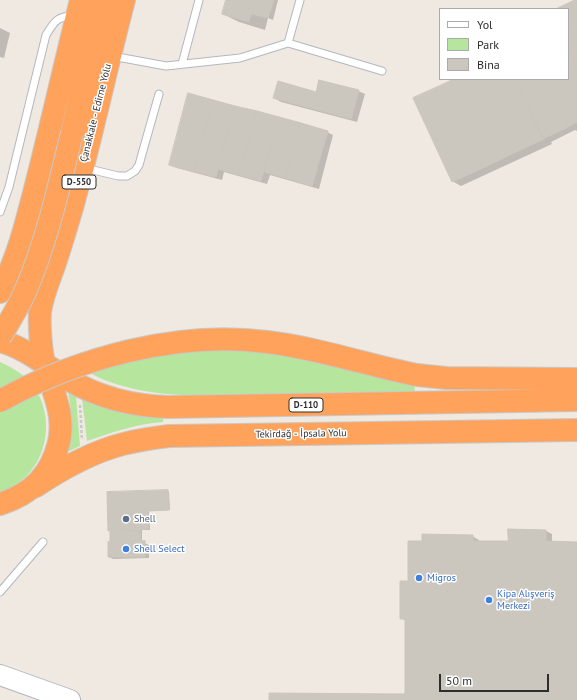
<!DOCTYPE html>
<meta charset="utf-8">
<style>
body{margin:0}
#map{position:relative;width:577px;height:700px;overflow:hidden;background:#efe9e1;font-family:"PT Sans",sans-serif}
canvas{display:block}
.legend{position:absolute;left:439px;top:8px;width:130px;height:72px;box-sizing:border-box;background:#fff;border:1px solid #ababab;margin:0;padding:5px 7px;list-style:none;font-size:12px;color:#2e2e2e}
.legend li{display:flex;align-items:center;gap:8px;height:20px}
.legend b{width:20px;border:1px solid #ababab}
.scale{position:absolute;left:439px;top:674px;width:110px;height:18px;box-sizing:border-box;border:2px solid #2e2e2e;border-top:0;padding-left:5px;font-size:12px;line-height:14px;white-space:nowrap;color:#2e2e2e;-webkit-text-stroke:3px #fff;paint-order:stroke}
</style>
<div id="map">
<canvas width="577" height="700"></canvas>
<ul class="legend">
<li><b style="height:5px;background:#fff"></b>Yol</li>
<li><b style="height:11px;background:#b6e59e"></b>Park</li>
<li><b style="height:11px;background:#cbc7bf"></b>Bina</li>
</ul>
<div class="scale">50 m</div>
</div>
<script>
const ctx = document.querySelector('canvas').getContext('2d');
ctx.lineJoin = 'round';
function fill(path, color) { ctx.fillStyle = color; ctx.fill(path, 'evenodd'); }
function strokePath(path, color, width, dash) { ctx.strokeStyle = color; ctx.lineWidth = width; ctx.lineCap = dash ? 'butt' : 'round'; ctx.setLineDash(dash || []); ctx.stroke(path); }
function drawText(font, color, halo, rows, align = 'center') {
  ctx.font = font + ' "PT Sans",sans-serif'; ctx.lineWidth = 3; ctx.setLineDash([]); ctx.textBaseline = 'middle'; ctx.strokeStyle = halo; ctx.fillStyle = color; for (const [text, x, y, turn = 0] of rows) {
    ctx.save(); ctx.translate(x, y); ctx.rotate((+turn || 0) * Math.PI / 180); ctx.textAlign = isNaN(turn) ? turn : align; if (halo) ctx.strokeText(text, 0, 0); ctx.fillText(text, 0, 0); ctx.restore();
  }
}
fill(new Path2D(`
 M191 347 284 349 414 382 415 392C367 393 318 393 270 394 209 395 143 402 88 372Z
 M0 362C13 368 26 375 34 387 59 424 44 478 0 492Z
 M68 392 76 397 80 446 67 452C72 429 73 415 68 392Z
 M82 398 163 417V422C136 424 113 432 87 441Z`), '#b6e59e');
fill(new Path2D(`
 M227 0H278L273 20 268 18 265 30 239 22 223 14Z
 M577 0V131L575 130 551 142 552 144 461 186 452 181 456 79H568V9H558Z
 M0 28 10 33 4 58 0 57Z
 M358 91 365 94 357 122 281 102 274 98Z
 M189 94 327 132 333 135 319 189 270 175 267 184 224 172 222 180 177 168 170 165Z
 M168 491 169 492 170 510 149 511 150 530H142V542L149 545V558L113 559 109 557 111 543V531L109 530Z
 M546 531 552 534V542L577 543V700H270L406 695V621L401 618 409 582 423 542 472 536 479 540V542H509Z`), '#0003');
const building = new Path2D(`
 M226 0H256L249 22 222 14Z
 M256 0H274L268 18 252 14Z
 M575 0H577V21L568 25V9H556Z
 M577 21V69L568 49V25Z
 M568 49 577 69V122L568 127 545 79H568Z
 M454 79H478L512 154 483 168 444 84Z
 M478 79H516L544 139 512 154Z
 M516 79H545L568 127 543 139Z
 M319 80 359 90 351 119 273 98 278 81 316 92Z
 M444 84 483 168 452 182 413 98Z
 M188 93 213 100 194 172 169 165Z
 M213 100 235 106 216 177 194 172Z
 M235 106 257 111 239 175 218 169Z
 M257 111 279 117 261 181 239 175Z
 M279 117 301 123 285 178 264 172Z
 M301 123 328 131 312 186 285 178Z
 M168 490 169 510 148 511V529L108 531 107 492Z
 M508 529 546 530V541L577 542V700H269V693L405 694V619H400V581H408V541H422V534L473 535V541H508Z
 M140 530 141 541 110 542V531Z
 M145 541V557H108V542Z`);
fill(building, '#cbc7bf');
strokePath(building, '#cbc5ba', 1);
const lane = new Path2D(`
 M288 43 300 0
 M112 56 166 66 240 58 288 43 382 71
 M182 64 199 0
 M85 168 118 176H127L135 171 139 165 142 154 159 94
 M0 212 9 187 46 35C54 22 58 15 75 16
 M0 592 43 542`);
const secondary = new Path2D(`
 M0 675 70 700`);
const highway = new Path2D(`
 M72 133 102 0
 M0 292C19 256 28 216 38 177 53 118 66 59 81 0
 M0 341C24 347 48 367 69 380 100 398 133 406 168 407L577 400
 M417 375 446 378 577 379
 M36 486C63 468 92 452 123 444 138 440 153 438 169 436L577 430
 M0 504C32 494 51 475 59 442 65 414 53 392 45 366 41 354 39 325 40 312 42 297 48 283 53 269 60 249 66 228 72 208 91 139 106 69 124 0`);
strokePath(lane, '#b4b7c1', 9);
strokePath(secondary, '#b4b7c1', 22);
strokePath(highway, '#c9c9c9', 24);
strokePath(new Path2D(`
 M80 405 82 440`), '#c9c9c9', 2.5, [3, 2]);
strokePath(lane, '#fff', 7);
strokePath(secondary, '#fff', 20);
strokePath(highway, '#ffa35c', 22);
const highwayBridge = new Path2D(`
 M0 337C9 322 18 308 25 292 47 241 59 186 72 133
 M0 401C77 358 179 330 267 342 318 348 367 365 417 375`);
strokePath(highwayBridge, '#c9c9c9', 24, []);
strokePath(highwayBridge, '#ffa35c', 22);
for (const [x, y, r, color] of [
 [126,519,4,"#5c6f8a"],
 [126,549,4,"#3f7fe0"],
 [419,578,4,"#3f7fe0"],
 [489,600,4,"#3f7fe0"]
]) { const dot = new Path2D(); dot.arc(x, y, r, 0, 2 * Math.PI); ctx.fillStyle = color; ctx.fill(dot); strokePath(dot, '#fff', 1.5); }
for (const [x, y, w] of [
 [79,182,34],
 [306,405,34]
]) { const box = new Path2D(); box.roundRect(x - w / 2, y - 7, w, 14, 3); ctx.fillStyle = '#fff'; ctx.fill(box); strokePath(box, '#2e2e2e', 1); }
drawText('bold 9px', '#2e2e2e', null, [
 ["D-550",79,182],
 ["D-110",306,405]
]);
drawText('10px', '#2e2e2e', '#fff', [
 ["Çanakkale - Edirne Yolu",96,113,-76],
 ["Tekirdağ - İpsala Yolu",301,434,-1]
]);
drawText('10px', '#4e5e75', '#fff', [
 ["Shell",134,519]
], 'left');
drawText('10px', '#366cbe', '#fff', [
 ["Shell Select",134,549],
 ["Migros",427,578],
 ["Kipa Alışveriş",497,594],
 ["Merkezi",497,606]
], 'left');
</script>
